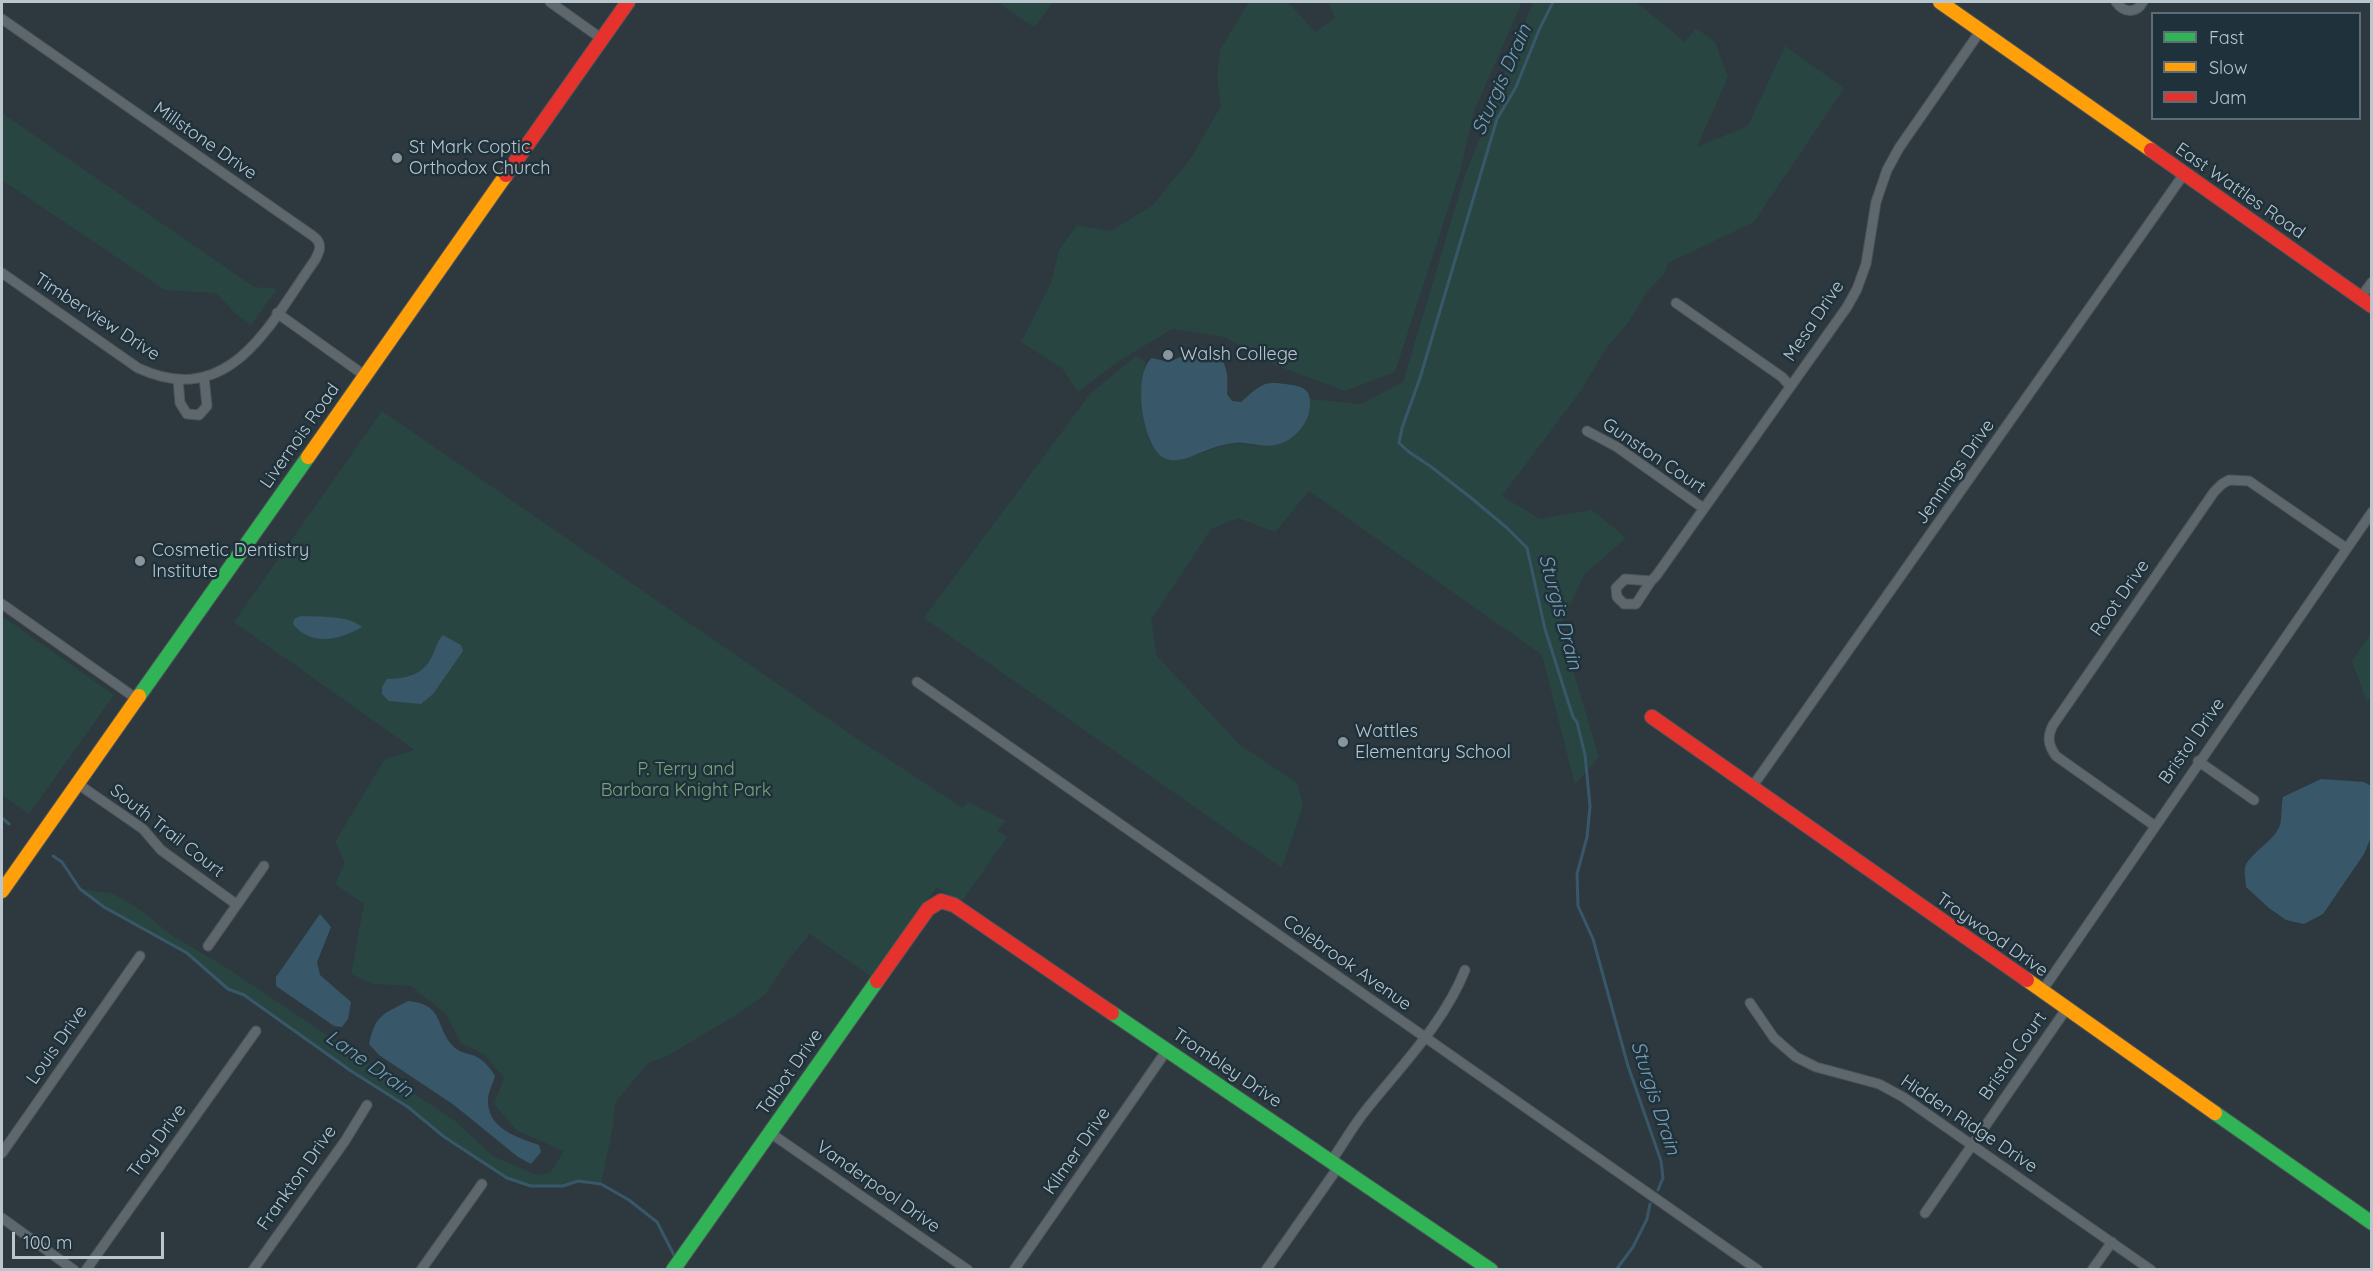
<!DOCTYPE html>
<style>
body{margin:0}
#map{position:relative;width:2373px;height:1271px;overflow:hidden;background:#2d393f;font-family:Quicksand,sans-serif}
canvas{display:block}
.frame{position:absolute;inset:0;border:3px solid #b9c6ce;pointer-events:none}
.legend{position:absolute;left:2151px;top:12px;width:210px;height:108px;box-sizing:border-box;background:#1f313b;border:2px solid #5d6d76;margin:0;padding:8px 10px;list-style:none;font-size:18px;color:#b9c6ce}
.legend li{display:flex;align-items:center;gap:12px;height:30px}
.legend b{width:30px;border:2px solid #5d6d76}
.scale{position:absolute;left:12px;top:1232px;width:152px;height:27px;box-sizing:border-box;border:3px solid #b9c6ce;border-top:0;padding-left:8px;font-size:18px;line-height:21px;white-space:nowrap;color:#b9c6ce;-webkit-text-stroke:4px #1f313b;paint-order:stroke}
</style>
<div id="map">
<canvas width="2373" height="1271"></canvas>
<div class="frame"></div>
<ul class="legend">
<li><b style="height:8px;background:#30b455"></b>Fast</li>
<li><b style="height:8px;background:#ff9f0a"></b>Slow</li>
<li><b style="height:8px;background:#e5322d"></b>Jam</li>
</ul>
<div class="scale">100 m</div>
</div>
<script>
const ctx = document.querySelector('canvas').getContext('2d');
ctx.lineJoin = 'round';
function fill(path, color) { ctx.fillStyle = color; ctx.fill(path, 'evenodd'); }
function strokePath(path, color, width, dash) { ctx.strokeStyle = color; ctx.lineWidth = width; ctx.lineCap = dash ? 'butt' : 'round'; ctx.setLineDash(dash || []); ctx.stroke(path); }
function drawText(font, color, halo, rows, align = 'center') {
  ctx.font = font + ' Quicksand,sans-serif'; ctx.lineWidth = 5; ctx.setLineDash([]); ctx.textBaseline = 'middle'; ctx.strokeStyle = halo; ctx.fillStyle = color; for (const [text, x, y, turn = 0] of rows) {
    ctx.save(); ctx.translate(x, y); ctx.rotate((+turn || 0) * Math.PI / 180); ctx.textAlign = isNaN(turn) ? turn : align; if (halo) ctx.strokeText(text, 0, 0); ctx.fillText(text, 0, 0); ctx.restore();
  }
}
fill(new Path2D(`
 M998 2H1052V4L1037 24 1032 26Z
 M1249 2H1288L1315 32 1335 18 1328 2H1522L1474 111 1460 172 1395 372 1345 391 1270 363 1225 337 1172 329 1116 363 1078 392 1062 368 1021 342 1051 283 1059 250 1077 225 1111 231 1153 205 1191 158 1221 106 1217 77 1220 50Z
 M1533 2H1636L1685 42 1696 28 1715 42 1728 77 1697 147 1748 126 1785 46 1844 88 1754 222 1668 263 1665 273 1647 292 1627 324 1607 347 1580 392 1502 496 1540 519 1592 510 1626 538 1584 575 1560 627 1599 757 1575 785 1542 655 1309 491 1275 532 1238 518 1211 529 1151 620 1157 656 1239 744 1297 783 1303 805 1282 868 924 618 1090 394 1136 356 1146 362C1138 385 1139 462 1175 460 1193 459 1210 448 1228 445 1241 442 1252 446 1264 446 1291 445 1309 426 1310 399L1361 404 1403 382 1464 178Z
 M2 113 254 287 277 289 251 325 236 314 216 293 165 290 2 180Z
 M382 411 859 740 963 808 968 802 1006 821 997 830 1007 837 961 903 937 887 872 977 810 934 785 964 766 994 738 1014 667 1056 648 1063 615 1103 613 1126 601 1184 578 1181 563 1186H531L500 1175 461 1146 443 1136 408 1107 348 1069 244 995 221 985 187 953 104 907 80 889 111 893 135 906 173 936 227 968 455 1121 494 1157 538 1175 550 1173 564 1151 517 1131 494 1104 504 1078 485 1055 461 1043 446 1014 411 986 374 984 351 974 364 904 335 884 345 862 335 842 385 759 415 750 234 622Z
 M2 616 114 695 29 814 2 795Z
 M2371 633V697L2366 700 2352 661Z`), '#294542');
fill(new Path2D(`
 M1203 347C1226 354 1229 371 1227 394L1232 401 1241 402C1248 396 1255 389 1263 385 1270 382 1277 383 1285 384 1305 386 1313 390 1309 412 1307 425 1292 441 1279 444 1267 448 1255 444 1243 443 1235 442 1224 445 1216 447 1201 451 1179 466 1164 458 1142 447 1132 373 1152 358L1169 362Z
 M301 616C320 617 347 615 362 627 340 640 311 647 293 624L294 619Z
 M443 635 461 645 463 651 433 694 421 704 389 701 382 694V687L387 679C405 679 424 675 432 656 436 649 437 641 443 635Z
 M2321 779 2364 782 2371 786V837L2364 854 2323 914 2304 924 2286 920 2269 908 2246 887C2246 881 2244 874 2245 868 2247 855 2274 842 2280 825 2282 820 2281 805 2283 797Z
 M320 914 331 927 317 962 320 975 351 1002 348 1019 342 1027 334 1026 276 986V977Z
 M408 1001C446 1005 434 1027 454 1047 460 1053 468 1053 475 1056 484 1060 490 1068 495 1076 493 1083 489 1091 488 1098 486 1128 516 1137 539 1145L541 1152 531 1164 518 1157 454 1105 379 1055 369 1044C376 1013 383 1015 408 1001Z`), '#385869');
strokePath(new Path2D(`
 M1553 2 1539 30 1516 87 1497 119 1420 378 1402 428 1399 443 1409 452 1430 466 1470 497 1507 528 1527 548 1545 629 1573 717 1577 722 1585 755 1590 806 1587 837 1577 874 1578 906 1593 939 1628 1066 1661 1161 1663 1178 1658 1190
 M2 818 9 824
 M53 856 62 862 80 889 104 907 187 953 228 989 244 995 351 1071 408 1107 443 1136 507 1178 531 1186H563L578 1181 601 1184 629 1200 657 1222 675 1257
 M1616 1270 1633 1247 1647 1219 1650 1204`), '#385869', 3);
const street = new Path2D(`
 M550 2 602 39
 M2116 2C2124 13 2136 14 2143 2
 M2 19 313 236C323 243 320 251 315 260 270 323 231 411 138 368L2 273
 M2360 298 2372 282
 M1676 303 1782 377 1790 386
 M277 313 364 375
 M178 379 180 403 187 414 199 415 207 406 204 377
 M1587 431 1617 447 1703 508
 M1651 581 1636 604H1624L1617 597 1616 588 1625 579 1651 581 1656 576 1847 307 1857 289 1866 264 1876 202 1887 170 1899 148 1981 30
 M2 604 137 699
 M917 682 1758 1270
 M2198 761 2254 800
 M78 784 143 829 161 850 236 904
 M1752 787 2184 174
 M2155 826 2056 756C2048 745 2047 737 2053 725L2214 492 2222 484 2229 480 2249 481 2346 548
 M208 946 264 866
 M2042 991 2372 512
 M1750 1003 1774 1038 1796 1057 1816 1067 1879 1084 1903 1097 2151 1270
 M769 1132 968 1270
 M2 1153 140 956
 M1332 1160C1343 1144 1353 1126 1366 1110 1401 1066 1444 1023 1465 970
 M1925 1213 2067 1008
 M2 1218 74 1270
 M86 1270 256 1031
 M253 1270 345 1141 367 1105
 M421 1270 482 1184
 M1014 1270 1167 1050
 M1266 1270 1339 1166
 M2092 1270 2112 1242`);
const fast = new Path2D(`
 M139 696 308 457
 M1112 1013 1491 1270
 M2215 1113 2372 1223
 M673 1270 877 981`);
const slow = new Path2D(`
 M1940 2 2151 150
 M308 457 506 175
 M2 891 139 696
 M2027 980 2215 1113`);
const jam = new Path2D(`
 M2151 150 2372 306
 M506 175 628 2
 M1652 717 2027 980
 M877 981 928 909 941 901 954 905 1112 1013`);
strokePath(street, '#4c5459', 11);
strokePath(fast, '#4c5459', 16);
strokePath(slow, '#4c5459', 16);
strokePath(jam, '#4c5459', 16);
strokePath(street, '#5e676c', 9);
strokePath(fast, '#30b455', 14);
strokePath(slow, '#ff9f0a', 14);
strokePath(jam, '#e5322d', 14);
for (const [x, y, r, color] of [
 [397,158,6,"#88959c"],
 [1168,355,6,"#88959c"],
 [140,561,6,"#88959c"],
 [1343,742,6,"#88959c"]
]) { const dot = new Path2D(); dot.arc(x, y, r, 0, 2 * Math.PI); ctx.fillStyle = color; ctx.fill(dot); strokePath(dot, '#1f313b', 2); }
drawText('18px', '#b9c6ce', '#1f313b', [
 ["Millstone Drive",205,141,35],
 ["East Wattles Road",2240,191,35],
 ["Timberview Drive",97,317,33],
 ["Mesa Drive",1814,321,-56],
 ["Livernois Road",300,436,-55],
 ["Gunston Court",1654,456,34],
 ["Jennings Drive",1955,472,-55],
 ["Root Drive",2120,598,-55],
 ["Bristol Drive",2192,741,-55],
 ["South Trail Court",167,831,38],
 ["Troywood Drive",1992,935,35],
 ["Colebrook Avenue",1347,963,35],
 ["Louis Drive",57,1045,-55],
 ["Bristol Court",2013,1056,-55],
 ["Trombley Drive",1227,1068,34],
 ["Talbot Drive",790,1072,-55],
 ["Hidden Ridge Drive",1969,1124,34],
 ["Troy Drive",157,1141,-54],
 ["Kilmer Drive",1077,1151,-55],
 ["Frankton Drive",297,1178,-55],
 ["Vanderpool Drive",878,1187,35]
]);
drawText('18px', '#b9c6ce', '#1f313b', [
 ["St Mark Coptic",409,148],
 ["Orthodox Church",409,169],
 ["Walsh College",1180,355],
 ["Cosmetic Dentistry",152,551],
 ["Institute",152,572],
 ["Wattles",1355,732],
 ["Elementary School",1355,753]
], 'left');
drawText('18px', '#76a576', '#1f313b', [
 ["P. Terry and",686,770],
 ["Barbara Knight Park",686,791]
]);
drawText('italic 20px', '#779eb2', '#1f313b', [
 ["Sturgis Drain",1502,80,-66],
 ["Sturgis Drain",1560,612,75],
 ["Lane Drain",369,1064,35],
 ["Sturgis Drain",1655,1098,72]
]);
</script>
